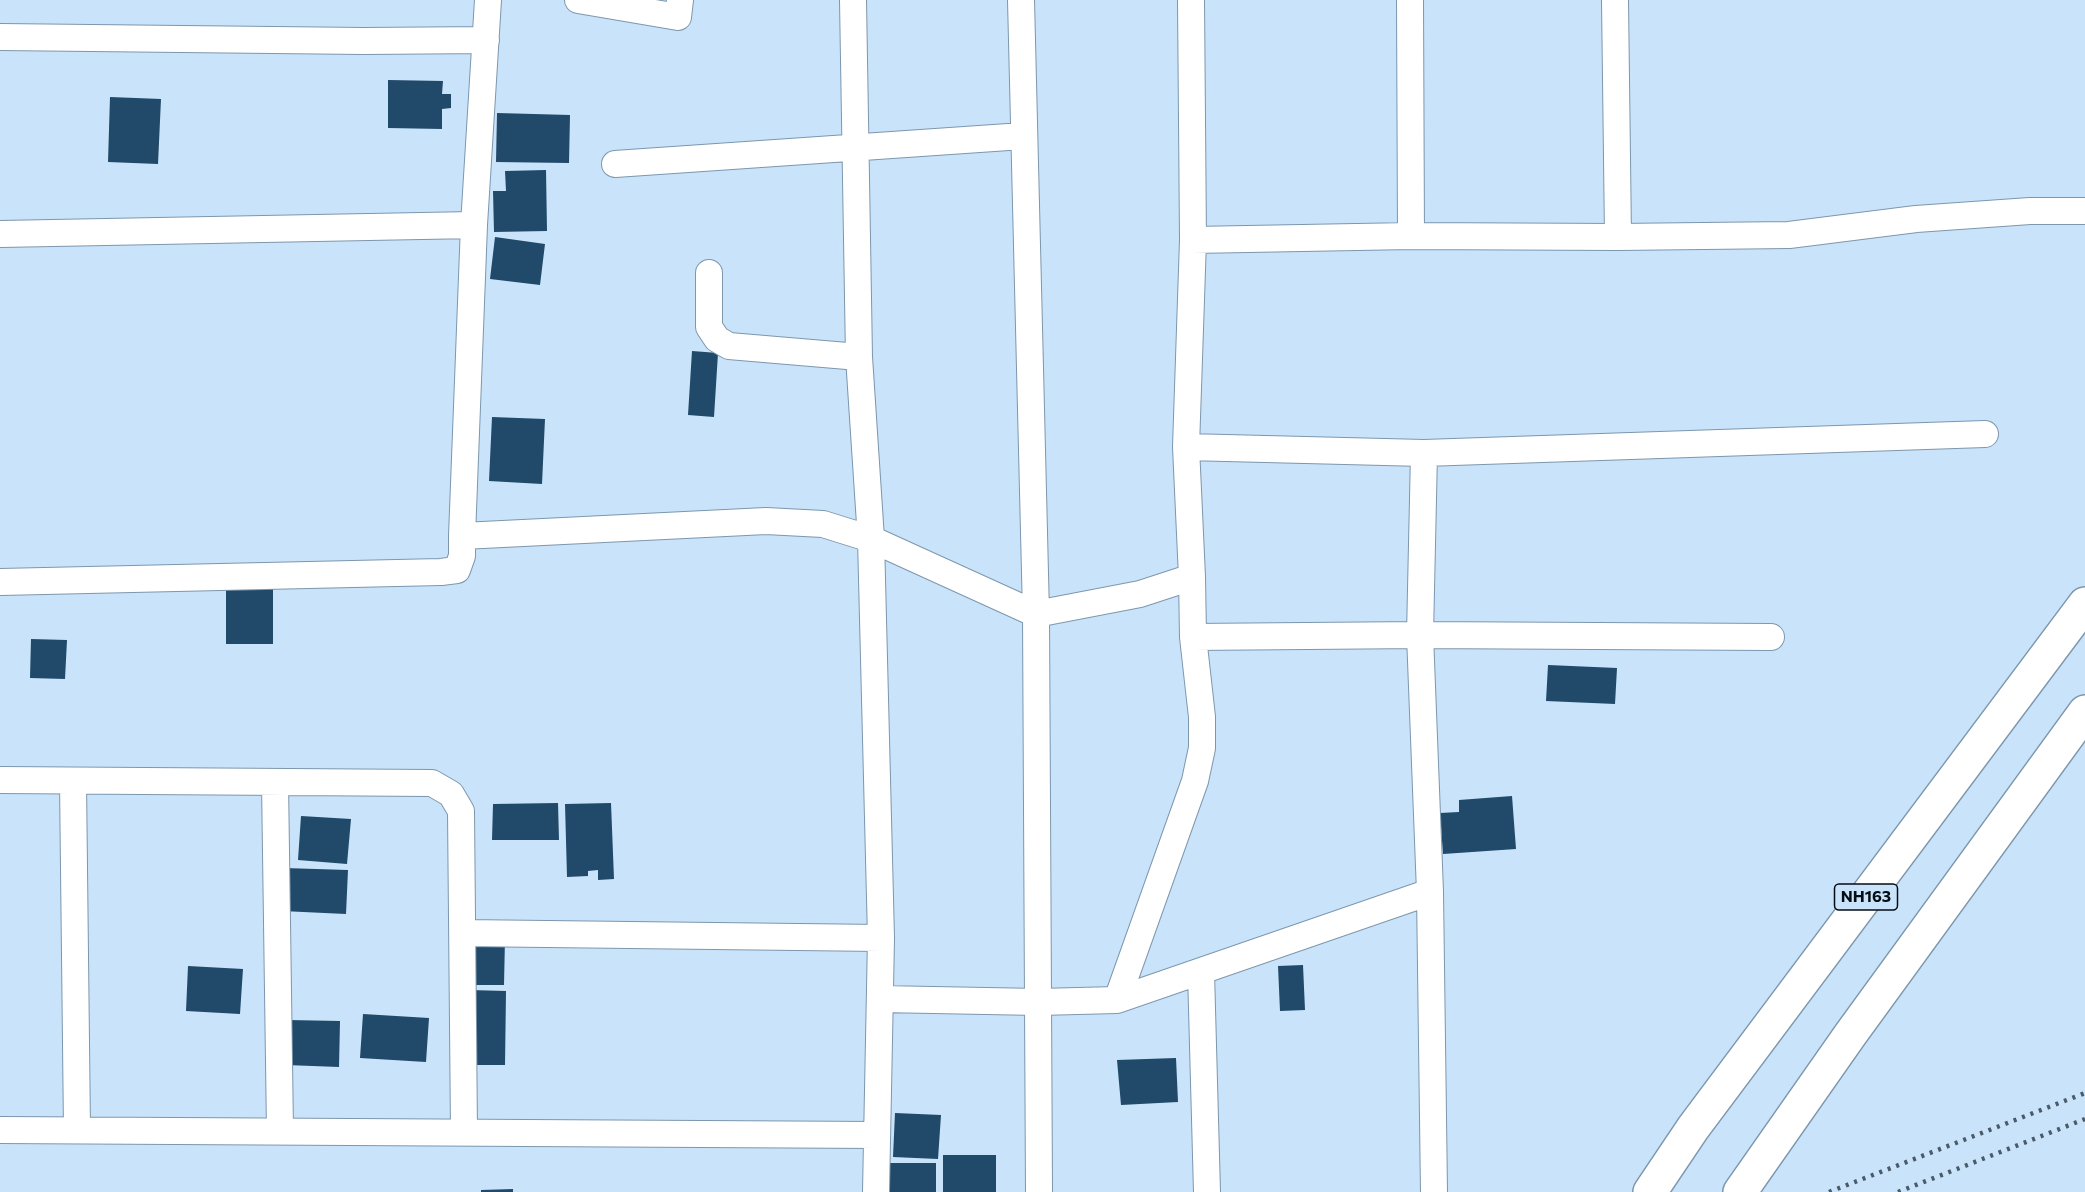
<!DOCTYPE html>
<style>
body{margin:0}
canvas{display:block;background:#c8e3fa}
</style>
<canvas width="2085" height="1192"></canvas>
<script>
const ctx = document.querySelector('canvas').getContext('2d');
ctx.lineJoin = 'round';
function fill(path, color) { ctx.fillStyle = color; ctx.fill(path, 'evenodd'); }
function strokePath(path, color, width, dash) { ctx.strokeStyle = color; ctx.lineWidth = width; ctx.lineCap = dash ? 'butt' : 'round'; ctx.setLineDash(dash || []); ctx.stroke(path); }
function drawText(font, color, halo, rows, align = 'center') {
  ctx.font = font + ' Commissioner,sans-serif'; ctx.lineWidth = 6; ctx.setLineDash([]); ctx.textBaseline = 'middle'; ctx.strokeStyle = halo; ctx.fillStyle = color; for (const [text, x, y, turn = 0] of rows) {
    ctx.save(); ctx.translate(x, y); ctx.rotate((+turn || 0) * Math.PI / 180); ctx.textAlign = isNaN(turn) ? turn : align; if (halo) ctx.strokeText(text, 0, 0); ctx.fillText(text, 0, 0); ctx.restore();
  }
}
fill(new Path2D(`
 M388 80 443 81 442 94H451V108L442 109V129L388 128Z
 M110 97 161 99 158 164 108 162Z
 M497 113 570 115 569 163 496 162Z
 M546 170 547 231 494 232 493 191H506L505 171Z
 M495 237 545 244 540 285 490 279Z
 M692 351 718 353 714 417 688 415Z
 M492 417 545 419 542 484 489 481Z
 M226 581H273V644H226Z
 M31 639 67 640 65 679 30 678Z
 M1548 665 1617 668 1615 704 1546 701Z
 M1512 796 1516 849 1443 854 1440 813 1459 812V800Z
 M558 803 559 840H492L493 804Z
 M611 803 614 879 598 880V870L588 871V876L567 877 565 804Z
 M301 816 351 819 347 864 298 860Z
 M284 868 348 870 346 914 282 911Z
 M474 938H505L504 985H473Z
 M1303 965 1305 1010 1280 1011 1278 966Z
 M188 966 243 969 240 1014 186 1011Z
 M469 990 506 991 505 1065H468Z
 M363 1014 429 1018 426 1062 360 1058Z
 M288 1020 340 1021 339 1067 286 1065Z
 M1176 1058 1178 1102 1121 1105 1117 1060Z
 M895 1113 941 1115 938 1159 893 1157Z
 M943 1155H996V1192H943Z
 M886 1163H936V1192H886Z
 M513 1189V1192H481V1190Z`), '#214969');
const street = new Path2D(`
 M578 0 678 17 680 0
 M853 0 859 357
 M1021 0 1036 614 1039 1192
 M1410 0 1411 236
 M1615 0 1618 237
 M0 37 364 41 486 40
 M615 164 1023 136
 M0 234 474 225
 M1193 240 1411 236 1618 237 1789 235 1916 219 2030 211H2085
 M709 273V327L717 339 729 346 859 357 871 539 881 938 876 1192
 M1186 447 1424 453 1985 434
 M1424 453 1420 635 1430 892 1434 1192
 M462 536 474 225 488 0
 M0 582 441 572 457 570 462 556V536L766 521 823 524 871 539 1036 614 1140 594 1192 577
 M1193 637 1420 635 1771 637
 M0 780 432 783 451 794 461 811 464 1132
 M73 781 77 1130
 M275 782 280 1131
 M463 933 881 938
 M1201 972 1207 1192
 M880 999 1039 1002 1117 1000 1195 781 1202 748V717L1193 637 1192 577 1186 447 1193 240 1191 0
 M1117 1000 1430 892
 M0 1130 877 1135`);
const highway = new Path2D(`
 M1650 1192 1693 1128 2085 604
 M1740 1192 1850 1035 2085 712`);
strokePath(street, '#7d97ad', 28);
strokePath(highway, '#7d97ad', 36);
strokePath(street, '#fff', 26);
strokePath(highway, '#fff', 33);
strokePath(new Path2D(`
 M1829 1192 2085 1093
 M1898 1192 2085 1119`), '#4b5a67', 4.5, [3, 6]);
for (const [x, y, w] of [
 [1866,897,63]
]) { const box = new Path2D(); box.roundRect(x - w / 2, y - 13, w, 26, 4.5); ctx.fillStyle = '#c8e3fa'; ctx.fill(box); strokePath(box, '#040c14', 1.5); }
drawText('bold 16px', '#040c14', null, [
 ["NH163",1866,897]
]);
</script>
